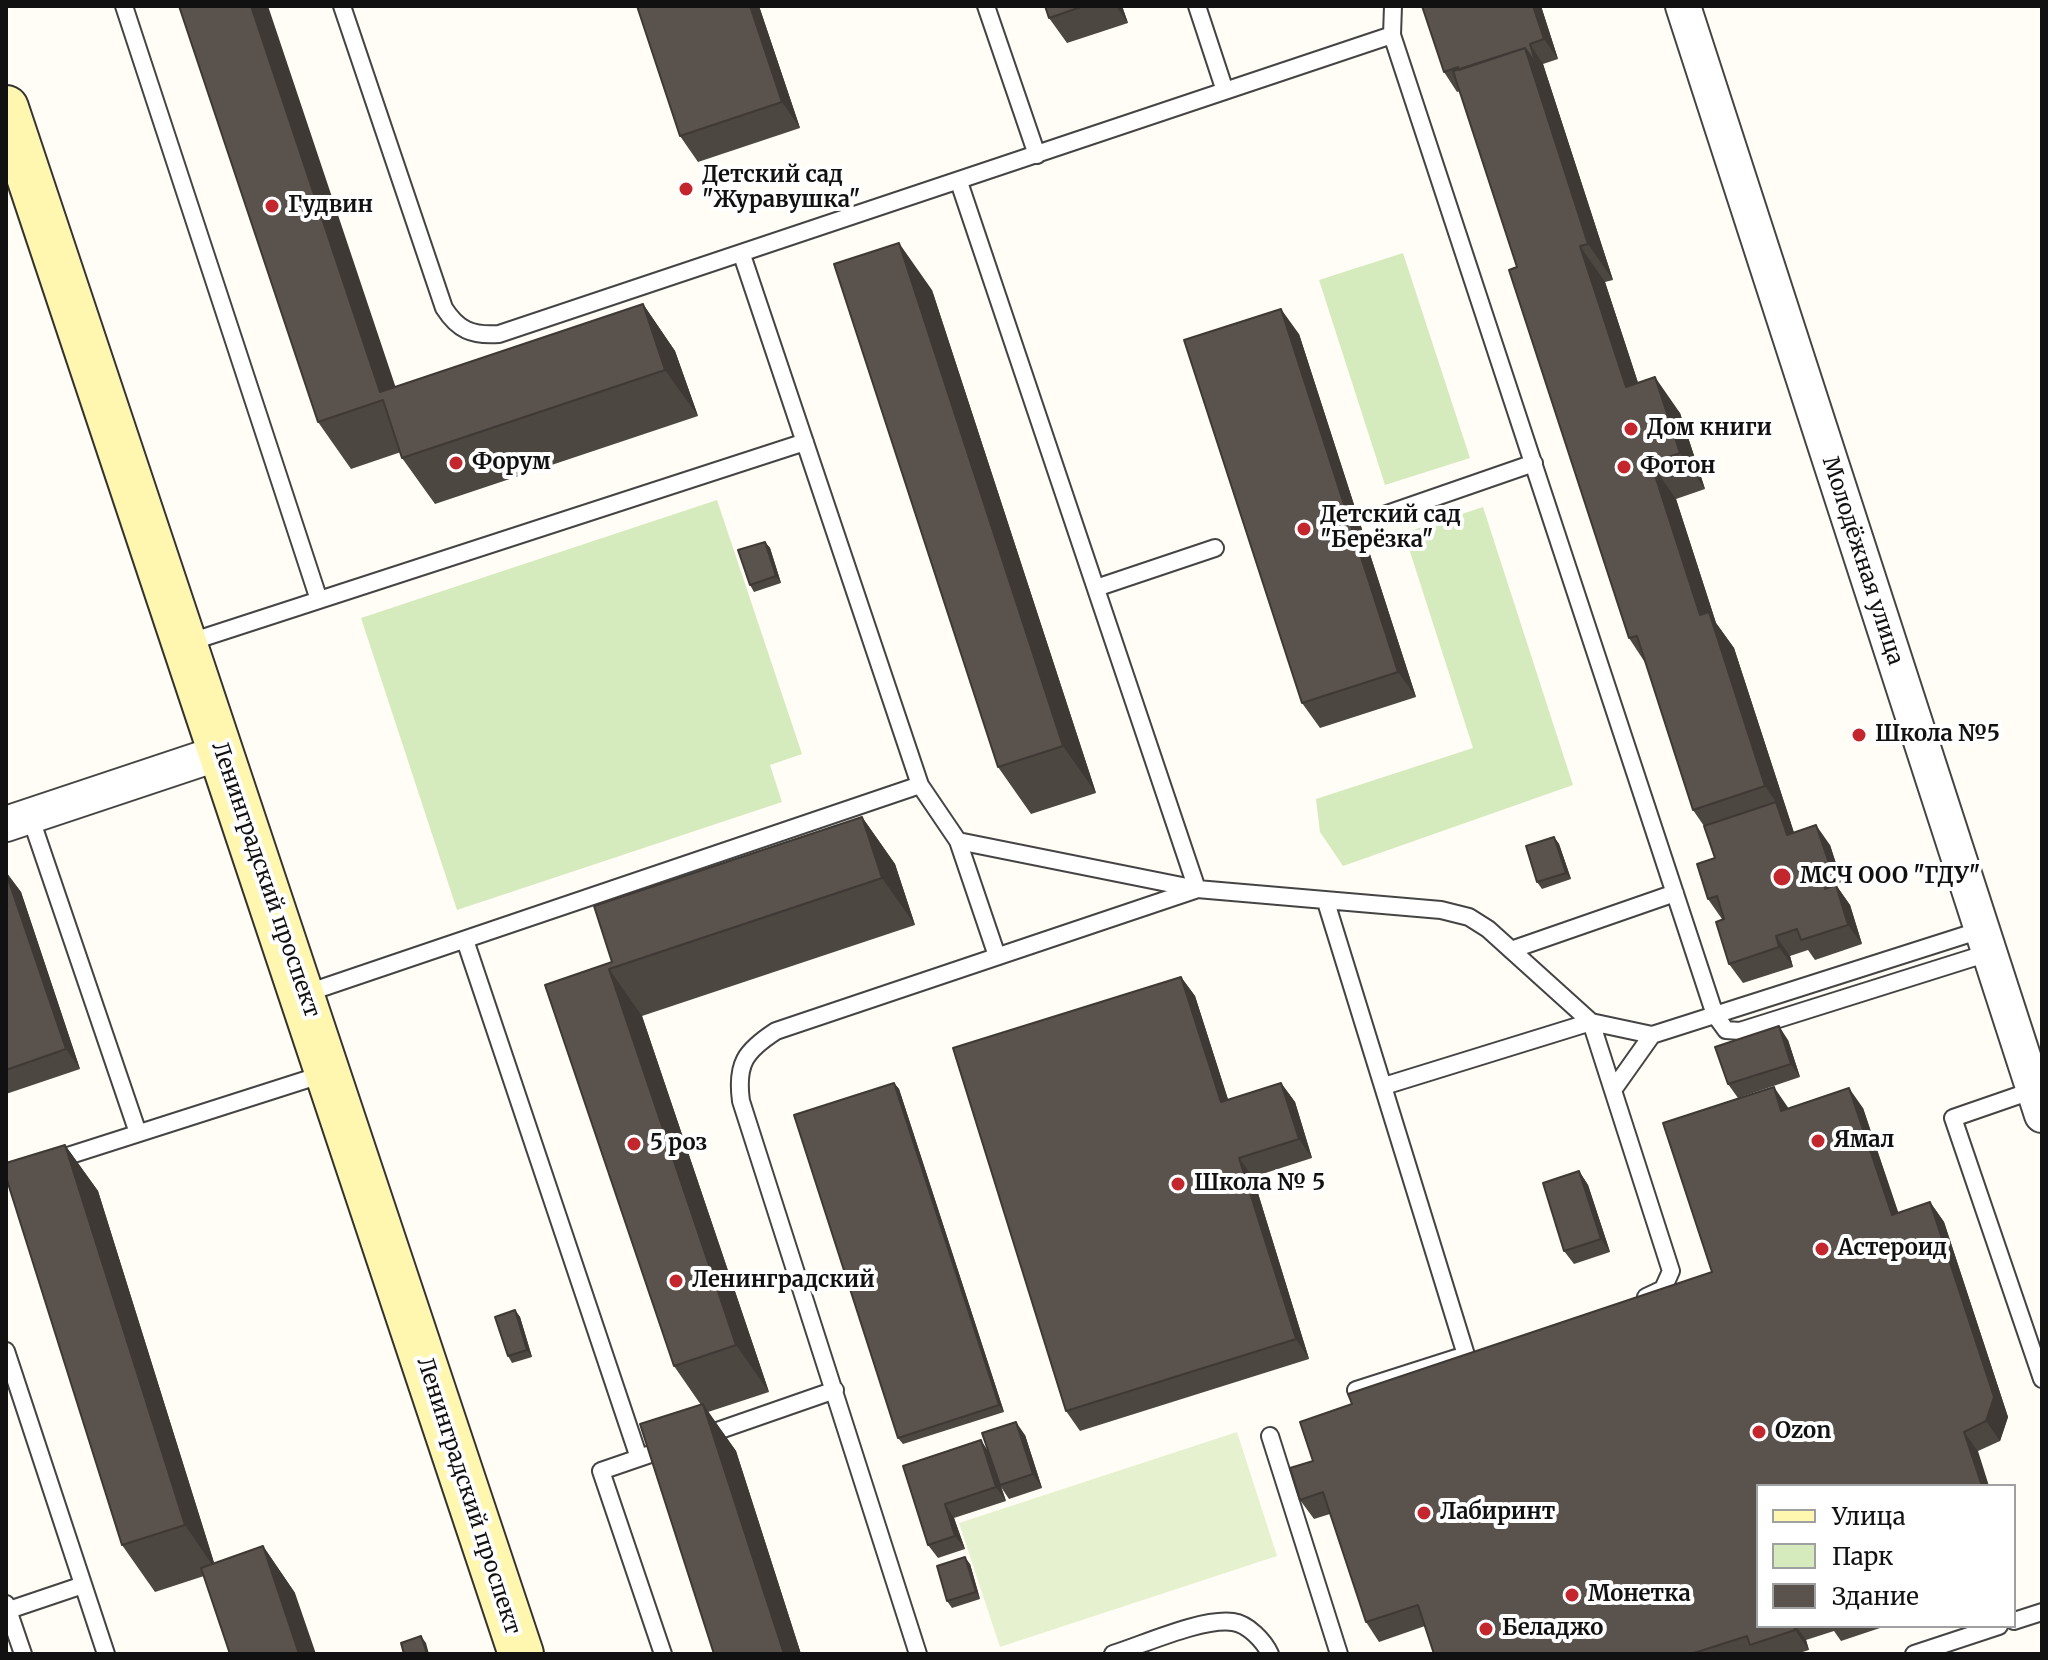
<!DOCTYPE html>
<meta charset="utf-8">
<style>
body{margin:0}
#map{position:relative;width:2048px;height:1660px;overflow:hidden;background:#fffdf5;font-family:Merriweather,serif}
canvas{display:block}
.frame{position:absolute;inset:0;border:8px solid #111;pointer-events:none}
.legend{position:absolute;left:1756px;top:1484px;width:260px;height:144px;box-sizing:border-box;background:#fff;border:2px solid #a0a0a0;margin:0;padding:10px 14px;list-style:none;font-size:24px;color:#111}
.legend li{display:flex;align-items:center;gap:16px;height:40px}
.legend b{width:40px;border:2px solid #a0a0a0}
</style>
<div id="map">
<canvas width="2048" height="1660"></canvas>
<div class="frame"></div>
<ul class="legend">
<li><b style="height:10px;background:#fff6b0"></b>Улица</li>
<li><b style="height:22px;background:#d5ebbd"></b>Парк</li>
<li><b style="height:22px;background:#5a524d"></b>Здание</li>
</ul>
</div>
<script>
const ctx = document.querySelector('canvas').getContext('2d');
ctx.lineJoin = 'round';
function fill(path, color) { ctx.fillStyle = color; ctx.fill(path, 'evenodd'); }
function strokePath(path, color, width, dash) { ctx.strokeStyle = color; ctx.lineWidth = width; ctx.lineCap = dash ? 'butt' : 'round'; ctx.setLineDash(dash || []); ctx.stroke(path); }
function drawText(font, color, halo, rows, align = 'center') {
  ctx.font = font + ' Merriweather,serif'; ctx.lineWidth = 8; ctx.setLineDash([]); ctx.textBaseline = 'middle'; ctx.strokeStyle = halo; ctx.fillStyle = color; for (const [text, x, y, turn = 0] of rows) {
    ctx.save(); ctx.translate(x, y); ctx.rotate((+turn || 0) * Math.PI / 180); ctx.textAlign = isNaN(turn) ? turn : align; if (halo) ctx.strokeText(text, 0, 0); ctx.fillText(text, 0, 0); ctx.restore();
  }
}
fill(new Path2D(`
 M1403 253 1470 458 1385 485 1319 280Z
 M717 500 802 754 770 765 782 802 457 910 361 618Z
 M1483 507 1573 785 1343 866 1320 832 1316 799 1473 748 1404 533Z`), '#d5ebbd');
fill(new Path2D(`
 M1237 1432 1277 1556 1000 1647 959 1523Z`), '#e6f2cf');
const lane = new Path2D(`
 M124 6 319 600
 M342 6 444 308C458 330 472 336 499 334L1392 35 1393 6
 M986 6 1037 155
 M1197 6 1225 91
 M1392 35 1715 1015 1726 1030 1740 1031 1988 953
 M959 182 1197 889
 M742 255 920 785 958 841 1197 889 1441 910 1469 917 1488 929 1591 1022 1652 1035 1981 930
 M1384 515 1534 463
 M1096 588 1215 548
 M187 643 805 442
 M30 816 138 1133
 M958 841 997 956
 M1326 902 1466 1355
 M465 940 639 1458
 M1511 950 1675 893
 M304 994 920 785
 M1384 1086 1591 1022 1671 1271 1663 1289 1646 1297
 M1613 1090 1652 1035
 M2034 1090 1953 1118 2042 1379
 M52 1161 327 1073
 M6 1351 106 1654
 M1356 1390 1456 1358
 M1270 1436 1339 1654
 M700 1437 835 1390
 M6 1604 23 1654
 M6 1611 83 1585
 M2014 1621 2042 1612
 M663 1654 601 1471 671 1447
 M918 1654 741 1101C736 1064 745 1051 776 1031L1195 890
 M1113 1654C1145 1644 1201 1618 1233 1622 1248 1624 1264 1641 1270 1654
 M1914 1654 1999 1626`);
const street = new Path2D(`
 M1683 6 2042 1115
 M6 824 222 752`);
const secondary = new Path2D(`
 M6 108 521 1654`);
strokePath(lane, '#444', 20);
strokePath(street, '#444', 38);
strokePath(secondary, '#333', 48);
strokePath(lane, '#fff', 16);
strokePath(street, '#fff', 34);
strokePath(secondary, '#fff6b0', 44);
fill(new Path2D(`
 M759 6 800 128 698 162 680 136Z
 M1045 6H1122L1128 23 1067 43 1049 18Z
 M1541 6 1558 59 1543 64 1613 280 1605 282 1638 383 1680 413 1705 489 1676 499 1716 623 1734 648 1794 833 1830 845 1842 882 1831 886 1836 885 1850 905 1862 944 1815 960 1808 950 1790 956 1793 967 1743 983 1729 964 1722 919 1708 899 1715 858 1704 826 1693 810 1646 664 1629 638 1517 267 1460 91 1457 92 1444 72Z
 M932 290 1096 793 1031 814 998 767Z
 M643 304 675 351 698 416 435 504 402 458 401 452 351 469 318 422 396 387Z
 M1299 334 1416 697 1320 728 1302 703Z
 M765 542 770 548 781 583 754 592 750 585Z
 M862 817 895 864 915 925 642 1016 769 1392 708 1412 736 1451 801 1654H714L701 1405 674 1366 545 985 612 962Z
 M1554 837 1559 844 1571 879 1542 889 1537 882Z
 M6 873 21 892 80 1069 6 1094Z
 M1181 977 1195 996 1228 1100 1281 1083 1295 1102 1312 1158 1253 1177 1309 1359 1080 1431 1066 1411Z
 M1788 1040 1800 1077 1738 1098 1728 1084Z
 M894 1083 899 1089 1004 1412 903 1444 898 1438Z
 M1787 1106 1788 1108H1863L1898 1213 1930 1202 1944 1222 2008 1417 2000 1441 1978 1451 1758 1626H1886L1841 1641 1834 1631 1806 1640 1809 1650 1796 1654H1434L1425 1626 1379 1642 1366 1622 1330 1514 1314 1519 1300 1500 1313 1461 1352 1404 1712 1272Z
 M65 1145 98 1191 214 1563 263 1546 295 1593 204 1576 155 1592 122 1545Z
 M1579 1171 1588 1185 1610 1252 1574 1264 1564 1251Z
 M515 1310 520 1317 532 1357 512 1363 508 1356Z
 M1025 1435 1042 1488 1009 1499 1001 1487 1006 1501 954 1518 965 1549 938 1558 928 1545 903 1466 989 1452Z
 M970 1564 980 1599 952 1608 947 1601Z`), '#4d4742');
fill(new Path2D(`
 M251 6H268L413 439 380 392Z
 M750 6H759L800 128 782 102Z
 M1116 6H1122L1128 23Z
 M1533 6H1541L1558 59 1544 39Z
 M1530 44 1543 64 1613 280 1588 244 1525 48Z
 M899 243 932 290 1096 793 1063 746Z
 M1580 246 1605 282 1651 422 1626 387Z
 M643 304 675 351 698 416 665 370Z
 M1281 309 1299 334 1416 697 1398 672Z
 M1655 377 1680 413 1705 489 1680 453Z
 M1651 463 1676 499 1716 623 1734 648 1801 854 1787 835 1776 802 1765 786 1700 615Z
 M765 542 770 548 781 583 776 576Z
 M862 817 895 864 915 925 882 878Z
 M1816 825 1830 845 1842 882 1829 863Z
 M1554 837 1559 844 1571 879 1566 873Z
 M1818 866 1831 886 1839 909 1825 889Z
 M7 873 21 892 80 1069 66 1049Z
 M1836 885 1850 905 1862 944 1848 925Z
 M1776 936 1790 956 1793 967 1779 947Z
 M609 969 642 1016 769 1392 736 1345Z
 M1181 977 1195 996 1235 1121 1221 1102Z
 M1779 1026 1788 1040 1800 1077 1791 1064Z
 M894 1083 899 1089 1004 1412 999 1405Z
 M1281 1083 1295 1102 1312 1158 1299 1139Z
 M1774 1087 1787 1106 1795 1130 1781 1111Z
 M1849 1088 1863 1108 1906 1235 1892 1215Z
 M65 1145 98 1191 217 1572 185 1525Z
 M1239 1158 1253 1177 1309 1359 1296 1339Z
 M1579 1171 1588 1185 1610 1252 1601 1239Z
 M1930 1202 1944 1222 2008 1417 2000 1441 1986 1421Z
 M515 1310 520 1317 532 1357 527 1350Z
 M703 1404 736 1451 801 1654H784Z
 M1016 1422 1025 1435 1042 1488 1033 1474Z
 M1964 1432 1978 1451 1989 1486H1982Z
 M981 1440 990 1454 1006 1501 996 1487Z
 M945 1504 954 1518 965 1549 955 1536Z
 M263 1546 295 1593 316 1654H299Z
 M965 1557 970 1564 980 1599 976 1592Z
 M1794 1626H1796L1806 1640 1809 1650 1795 1630Z
 M421 1636 426 1643 429 1654H427Z`), '#3f3936');
const building = new Path2D(`
 M179 6H251L380 392 643 304 665 370 402 458 383 400 318 422Z
 M637 6H750L782 102 680 136Z
 M1045 6H1084L1049 18Z
 M1422 6H1533L1544 39 1530 44 1536 64 1525 48 1459 70 1458 67 1444 72Z
 M1525 48 1588 244 1580 246 1626 387 1655 377 1680 453 1651 463 1700 615 1709 612 1765 786 1693 810 1637 636 1629 638 1509 270 1517 267 1453 71Z
 M899 243 1063 746 998 767 834 264Z
 M1281 309 1398 672 1302 703 1184 340Z
 M765 542 776 576 750 585 738 550Z
 M1776 802 1787 835 1816 825 1829 863 1818 866 1825 889 1836 885 1848 925 1801 940 1797 929 1776 936 1779 947 1729 964 1716 922 1724 919 1717 896 1708 899 1697 864 1715 858 1704 826Z
 M862 817 882 878 609 969 736 1345 674 1366 545 985 612 962 594 906Z
 M1554 837 1566 873 1537 882 1526 846Z
 M6 873 66 1049 6 1070Z
 M1181 977 1221 1102 1281 1083 1299 1139 1239 1158 1296 1339 1066 1411 953 1048Z
 M1779 1026 1791 1064 1728 1084 1715 1047Z
 M894 1083 999 1405 898 1438 794 1115Z
 M1774 1087 1781 1111 1849 1088 1892 1215 1930 1202 1994 1397 1986 1421 1964 1432 1982 1486H1758V1626H1794L1795 1630 1750 1645 1747 1636 1691 1654H1434L1418 1605 1366 1622 1323 1492 1300 1500 1290 1468 1313 1461 1300 1422 1352 1404 1348 1394 1712 1272 1663 1123Z
 M65 1145 185 1525 122 1545 6 1177V1163Z
 M1579 1171 1601 1239 1564 1251 1543 1183Z
 M515 1310 527 1350 508 1356 495 1317Z
 M703 1404 784 1654H714L640 1424Z
 M1016 1422 1033 1474 1000 1485 982 1433Z
 M981 1440 996 1487 945 1504 955 1536 928 1545 903 1466Z
 M263 1546 299 1654H230L201 1568Z
 M965 1557 976 1592 947 1601 937 1566Z
 M421 1636 427 1654H404L401 1643Z`);
fill(building, '#5a524d');
strokePath(building, '#3f3936', 2);
for (const [x, y, r, color] of [
 [686,189,8,"#c4262e"],
 [272,206,8,"#c4262e"],
 [1631,429,8,"#c4262e"],
 [456,463,8,"#c4262e"],
 [1624,467,8,"#c4262e"],
 [1304,529,8,"#c4262e"],
 [1859,735,8,"#c4262e"],
 [1782,877,10,"#c4262e"],
 [1818,1141,8,"#c4262e"],
 [634,1144,8,"#c4262e"],
 [1178,1184,8,"#c4262e"],
 [1822,1249,8,"#c4262e"],
 [676,1281,8,"#c4262e"],
 [1759,1432,8,"#c4262e"],
 [1424,1513,8,"#c4262e"],
 [1572,1595,8,"#c4262e"],
 [1486,1629,8,"#c4262e"]
]) { const dot = new Path2D(); dot.arc(x, y, r, 0, 2 * Math.PI); ctx.fillStyle = color; ctx.fill(dot); strokePath(dot, '#fff', 3); }
drawText('bold 22px', '#111', '#fff', [
 ["Детский сад",702,176],
 ["\"Журавушка\"",702,201],
 ["Гудвин",288,206],
 ["Дом книги",1647,429],
 ["Форум",472,463],
 ["Фотон",1640,467],
 ["Детский сад",1320,516],
 ["\"Берёзка\"",1320,541],
 ["Школа №5",1875,735],
 ["МСЧ ООО \"ГДУ\"",1800,877],
 ["Ямал",1834,1141],
 ["5 роз",650,1144],
 ["Школа № 5",1194,1184],
 ["Астероид",1838,1249],
 ["Ленинградский",692,1281],
 ["Ozon",1775,1432],
 ["Лабиринт",1440,1513],
 ["Монетка",1588,1595],
 ["Беладжо",1502,1629]
], 'left');
drawText('22px', '#111', '#fff', [
 ["Молодёжная улица",1862,561,72],
 ["Ленинградский проспект",265,880,71],
 ["Ленинградский проспект",468,1496,72]
]);
</script>
